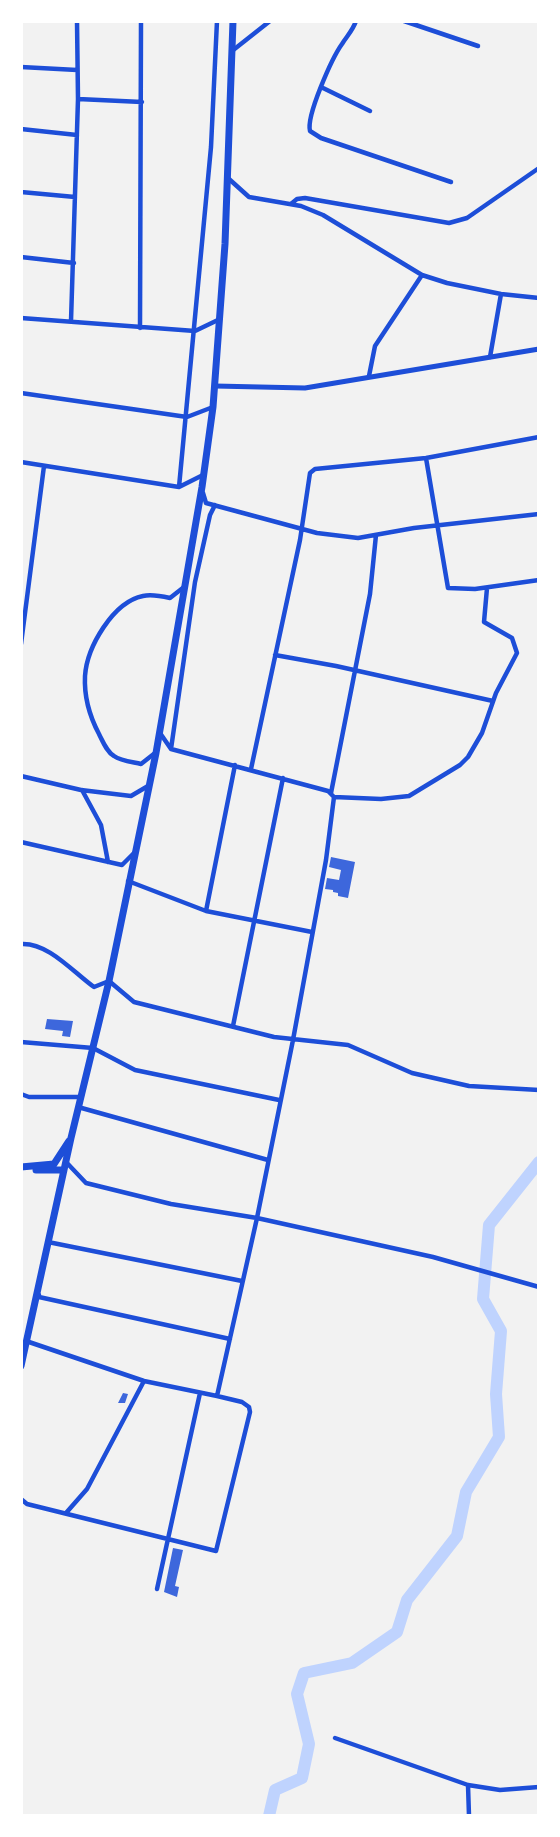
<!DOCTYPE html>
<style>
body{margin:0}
#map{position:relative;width:560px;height:1837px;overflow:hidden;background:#f2f2f2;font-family:"PT Serif",serif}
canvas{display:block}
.frame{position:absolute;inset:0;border:23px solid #fff;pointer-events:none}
</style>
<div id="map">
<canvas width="560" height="1837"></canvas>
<div class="frame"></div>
</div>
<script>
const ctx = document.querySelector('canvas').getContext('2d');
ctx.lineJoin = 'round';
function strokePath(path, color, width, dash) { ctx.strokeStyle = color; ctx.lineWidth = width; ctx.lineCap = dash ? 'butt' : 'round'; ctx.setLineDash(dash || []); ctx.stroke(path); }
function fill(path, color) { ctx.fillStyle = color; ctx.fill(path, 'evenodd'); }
strokePath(new Path2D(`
 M269 1816 275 1790 302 1778 309 1744 297 1694 304 1673 352 1663 397 1632 407 1600 457 1536 466 1492 499 1437 496 1394 501 1331 483 1299 489 1225 539 1162`), '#bfd3fe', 12);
fill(new Path2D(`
 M331 857 355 862 348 898 338 896V893L333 892V890L325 889 327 878 339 880 341 870 329 867Z
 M47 1019 73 1021 70 1037 62 1036 63 1031 45 1029Z
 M123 1393 128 1394 125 1403H118Z
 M173 1548 183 1550 175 1586 179 1587 177 1597 164 1592Z`), '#3d67dc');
strokePath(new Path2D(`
 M356 21C353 30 347 36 342 44 332 58 306 116 310 131L321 138 451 182
 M404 21 478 46
 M232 51 270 21
 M21 67 77 70
 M323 88 370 111
 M78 99 142 102
 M21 129 77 135
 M229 179 249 197 301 206 323 215 422 275 447 283 501 294 539 298
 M21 192 75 197
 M291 204 297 199 305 198 449 223 467 218 539 168
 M21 257 74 263
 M21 318 195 331 220 319
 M71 321 78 99 77 21
 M140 328 141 21
 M490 357 501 294
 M369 376 375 346 422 275
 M21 393 187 417 213 407
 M426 458 448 588 475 589 539 580
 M21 462 179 487 203 475
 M179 487 211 147 217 21
 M203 493 206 503 317 533 358 538 414 528 539 514
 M21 644 44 466
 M275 655 336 666 493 701
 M171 749 195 582 210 515 215 505
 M155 753 141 764C133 762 121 761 114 756 107 752 103 742 99 734 90 717 84 696 85 676 87 647 113 602 143 596 152 594 161 596 170 598L184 587
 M251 769 300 540 310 473 315 469 426 458 539 437
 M21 776 81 790 131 796 148 786
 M82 790 101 825 108 862
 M331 793 370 594 376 535
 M334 797 381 799 409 796 460 765 468 757 482 733 496 693 517 653 512 638 484 622 487 588
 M21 842 122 865 134 853
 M128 881 206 911 312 932
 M206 911 235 765
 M21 944C48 942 74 973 94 987L109 981 134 1002 274 1037 348 1045 412 1073 469 1086 539 1090
 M233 1026 283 778
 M21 1042 93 1048 135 1070 279 1100
 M21 1094 29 1097H80
 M78 1107 268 1160
 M67 1163 86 1183 171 1204 257 1218 433 1257 539 1287
 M48 1242 242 1281
 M39 1295V1297L230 1339
 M26 1341 144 1381 217 1396 257 1218 293 1040 326 860 334 797 328 791 171 749 160 733
 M21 1499 27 1504 216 1551 250 1412 249 1407 242 1402 217 1396
 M66 1513 87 1489 144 1381
 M157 1589 200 1393
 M335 1738 468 1785 500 1790 539 1787
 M468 1785 469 1816`), '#1d4ed8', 4.5);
strokePath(new Path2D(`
 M215 386 305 388 539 349`), '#1d4ed8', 5);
strokePath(new Path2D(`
 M21 1167 54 1164 69 1141
 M36 1170H64
 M21 1366 71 1138 109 981 156 753 202 487 213 407 225 244 233 21`), '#1d4ed8', 7);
</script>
